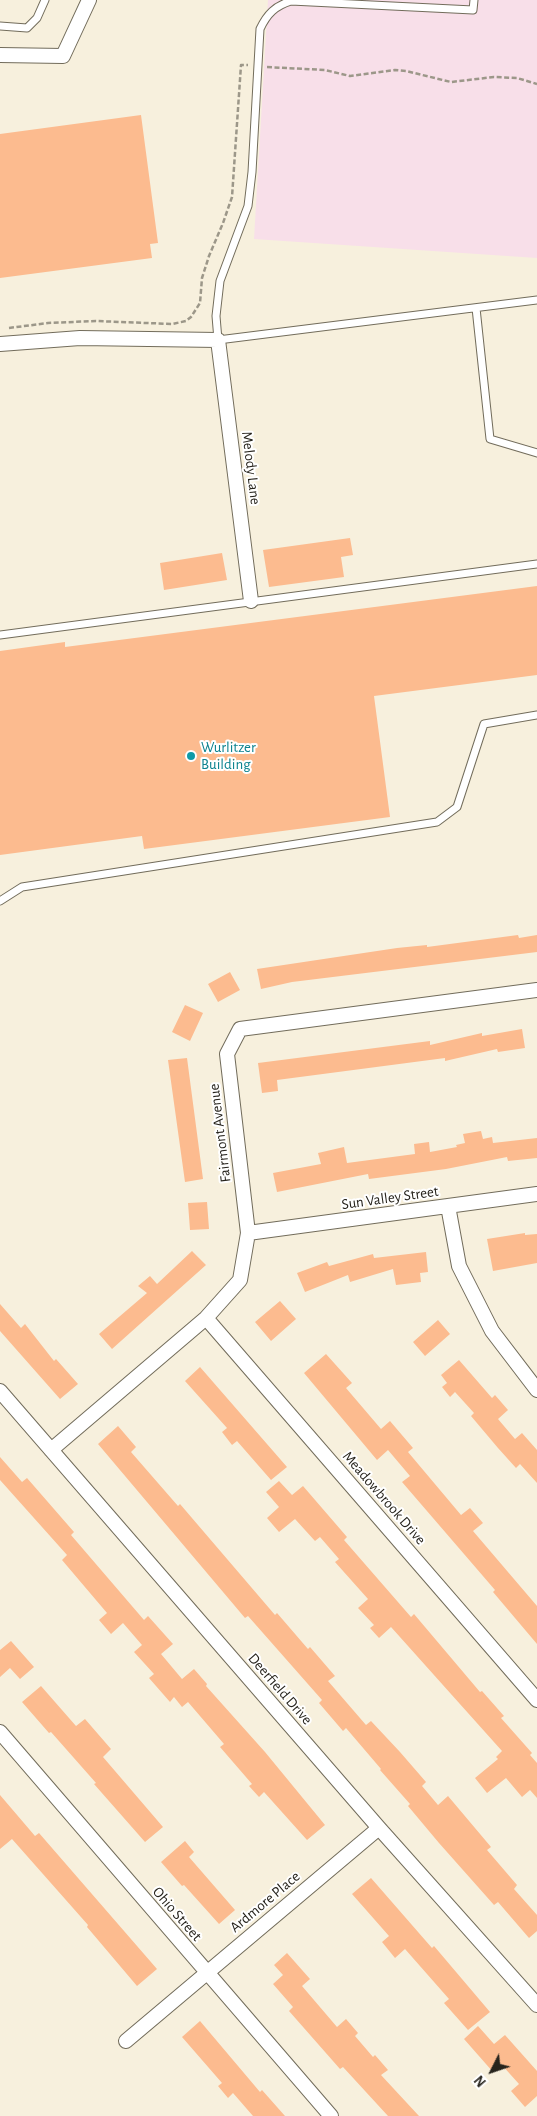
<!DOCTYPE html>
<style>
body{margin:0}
#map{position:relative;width:537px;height:2116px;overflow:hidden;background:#f7f0dd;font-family:"Alegreya Sans",sans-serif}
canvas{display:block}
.north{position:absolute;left:467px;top:2046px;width:50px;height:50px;-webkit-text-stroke:4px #fff;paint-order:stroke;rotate:229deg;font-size:14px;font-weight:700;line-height:20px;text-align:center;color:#26231c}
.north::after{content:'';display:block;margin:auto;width:18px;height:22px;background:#26231c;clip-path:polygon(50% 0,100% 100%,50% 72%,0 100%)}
</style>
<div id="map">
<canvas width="537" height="2116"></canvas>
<div class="north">N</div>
</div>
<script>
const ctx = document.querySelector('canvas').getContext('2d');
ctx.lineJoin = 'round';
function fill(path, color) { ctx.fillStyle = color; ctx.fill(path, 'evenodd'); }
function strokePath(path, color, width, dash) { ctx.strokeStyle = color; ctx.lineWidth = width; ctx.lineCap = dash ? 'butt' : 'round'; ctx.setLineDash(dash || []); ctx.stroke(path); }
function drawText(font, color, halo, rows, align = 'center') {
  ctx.font = font + ' "Alegreya Sans",sans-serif'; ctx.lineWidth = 4; ctx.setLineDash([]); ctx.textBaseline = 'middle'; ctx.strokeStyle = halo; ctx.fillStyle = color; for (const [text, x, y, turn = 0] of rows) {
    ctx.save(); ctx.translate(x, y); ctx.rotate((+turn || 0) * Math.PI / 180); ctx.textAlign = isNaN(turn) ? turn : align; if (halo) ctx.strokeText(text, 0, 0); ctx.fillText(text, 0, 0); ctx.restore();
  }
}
fill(new Path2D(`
 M268 0H537V258L254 239Z`), '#f8dfe9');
fill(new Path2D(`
 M141 115 158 243 150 244 152 258 0 278V134Z
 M350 538 353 555 341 557 344 577 269 587 263 550Z
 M222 553 227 580 164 590 160 563Z
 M537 586V675L374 696 390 817 144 849 142 836 0 855V651L65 642V647Z
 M518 935 519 938 537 935V952L292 982 261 989 257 969 397 948 427 945V947Z
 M230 972 240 990 218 1002 208 984Z
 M185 1005 203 1013 190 1041 172 1032Z
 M522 1029 525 1048 498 1052 497 1049 445 1061V1058L277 1080 278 1091 262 1093 258 1063 430 1041V1045L482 1033V1036Z
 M187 1058 203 1179 185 1182 168 1060Z
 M481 1131 483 1139 492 1137 493 1143 537 1138V1158L508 1161 507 1157 446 1169 369 1179 368 1174 277 1192 273 1173 321 1164 318 1153 344 1147 347 1163 415 1154 414 1144 429 1142 430 1152 457 1147 456 1145 465 1143 463 1134Z
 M207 1202 209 1229 190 1230 188 1203Z
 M525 1233V1235L537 1234V1263L493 1271 487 1239Z
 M192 1251 206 1265 112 1349 99 1334 147 1293 138 1286 150 1276 157 1284Z
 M426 1252 428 1272 420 1273 421 1282 396 1285 393 1269 350 1282 348 1275 305 1292 297 1273 327 1262 329 1266 373 1254 374 1258Z
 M280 1301 296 1319 271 1341 255 1322Z
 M0 1304 21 1328 25 1324 54 1361 56 1359 78 1384 60 1399 0 1331Z
 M438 1320 450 1334 425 1356 413 1342Z
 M326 1354 352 1383 346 1388 381 1429 390 1421 413 1448 408 1452 461 1515 470 1508 483 1523 473 1531 537 1606V1644L493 1592 495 1590 402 1482 410 1476 388 1450 377 1460 304 1373Z
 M459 1360 492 1398 495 1395 508 1410 498 1419 515 1439 522 1433 537 1450V1483L520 1464 516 1468 498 1448 471 1416 474 1413 455 1392 450 1397 442 1387 447 1383 441 1375Z
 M200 1367 287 1467 271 1480 237 1441 232 1445 222 1432 227 1428 185 1381Z
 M118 1426 136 1447 131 1452 178 1506 180 1504 275 1615 277 1613 308 1649 310 1647 335 1676 328 1681 366 1725 371 1721 400 1752 426 1782 422 1786 438 1805 448 1796 491 1847 487 1850 517 1885 514 1889 537 1915V1931L529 1938 498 1902 494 1905 439 1843 408 1806 410 1804 380 1770 381 1769 346 1728 343 1731 319 1703 322 1700 248 1616 245 1618 98 1444Z
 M0 1457 22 1482 27 1478 74 1532 71 1535 144 1620 148 1616 173 1644 161 1654 182 1679 194 1669 207 1684 206 1686 265 1752 325 1825 307 1840 264 1792 259 1797 249 1786 252 1784 220 1747 224 1744 188 1702 182 1707 174 1697 170 1702 149 1678 154 1674 134 1652 142 1645 123 1623 111 1634 99 1620 107 1613 62 1560 67 1555 0 1480Z
 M279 1481 292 1495 303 1486 347 1537 344 1540 411 1617 414 1614 480 1692 482 1691 504 1716 501 1718 532 1753 530 1755 537 1763V1798L530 1790 522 1797 506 1778 487 1793 475 1778 498 1759 496 1757 502 1751 391 1627 379 1638 370 1628 374 1625 358 1608 368 1599 335 1562 339 1559 320 1537 315 1541 295 1519 279 1532 267 1518 279 1507 266 1492Z
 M11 1641 34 1667 20 1679 10 1668 0 1677V1650Z
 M41 1686 76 1726 85 1719 111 1749 103 1757 163 1827 145 1842 94 1784 96 1783 51 1732 49 1733 22 1702Z
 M0 1795 35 1836 39 1833 157 1969 137 1986 87 1927 88 1925 12 1839 0 1849Z
 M185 1841 194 1852 189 1857 235 1910 219 1924 184 1885 182 1886 161 1862Z
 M371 1878 432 1948 434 1946 490 2012 468 2030 444 2003 449 1999 405 1949 395 1958 382 1942 389 1936 352 1894Z
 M287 1953 310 1979 302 1986 337 2027 346 2019 358 2033 355 2036 373 2057 375 2055 388 2070 381 2075 419 2116H388L343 2067 340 2069 289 2011 293 2007 273 1984 283 1975 274 1965Z
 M200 2021 260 2092 262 2090 285 2116H253L233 2093 228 2098 218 2086 222 2083 182 2037Z
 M478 2026 494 2044 505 2035 537 2071V2096L525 2107 511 2091 519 2084 501 2064 493 2072 464 2039Z`), '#fcbb8f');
const lane = new Path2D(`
 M474 0 473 10 291 1C275 6 267 14 260 29L252 172 248 206 220 281 216 316 218 340 537 300
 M0 26 27 28 37 18 45 0
 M476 308 490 439 537 453
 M0 635 537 564
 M0 901 22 887 437 822 457 807 484 724 537 715`);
const street = new Path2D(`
 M0 55 63 56 89 0
 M0 344 80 338 218 340 251 601
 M448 1206 459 1266 492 1331 537 1390
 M248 1233 537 1194
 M206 1318 537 1700
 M0 1391 379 1828 537 2005
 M51 1450 206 1318 240 1280 248 1233 227 1054 240 1029 537 990
 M0 1732 331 2116
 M126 2041 379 1828`);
strokePath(lane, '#726c5b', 9);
strokePath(street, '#726c5b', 16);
strokePath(new Path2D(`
 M267 67 325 70 350 76 395 70 406 71 451 82 494 77 517 78 537 84
 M9 328 48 323 96 321 172 324 186 321 191 317 200 303 202 278 209 256 223 223 232 197 241 65H248`), '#9c9789', 2.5, [5, 2.5]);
strokePath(lane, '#fff', 7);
strokePath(street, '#fff', 14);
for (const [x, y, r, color] of [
 [191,756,5,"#0f9aa8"]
]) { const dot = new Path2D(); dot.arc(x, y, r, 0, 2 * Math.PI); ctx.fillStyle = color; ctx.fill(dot); strokePath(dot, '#fff', 2); }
drawText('15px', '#26231c', '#fff', [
 ["Melody Lane",251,468,83],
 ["Fairmont Avenue",220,1133,-97],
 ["Sun Valley Street",390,1198,-8],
 ["Meadowbrook Drive",384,1498,49],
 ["Deerfield Drive",280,1689,49],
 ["Ardmore Place",265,1902,-40],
 ["Ohio Street",177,1914,49]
]);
drawText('15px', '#0d838f', '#fff', [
 ["Wurlitzer",201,747],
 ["Building",201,764]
], 'left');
</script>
